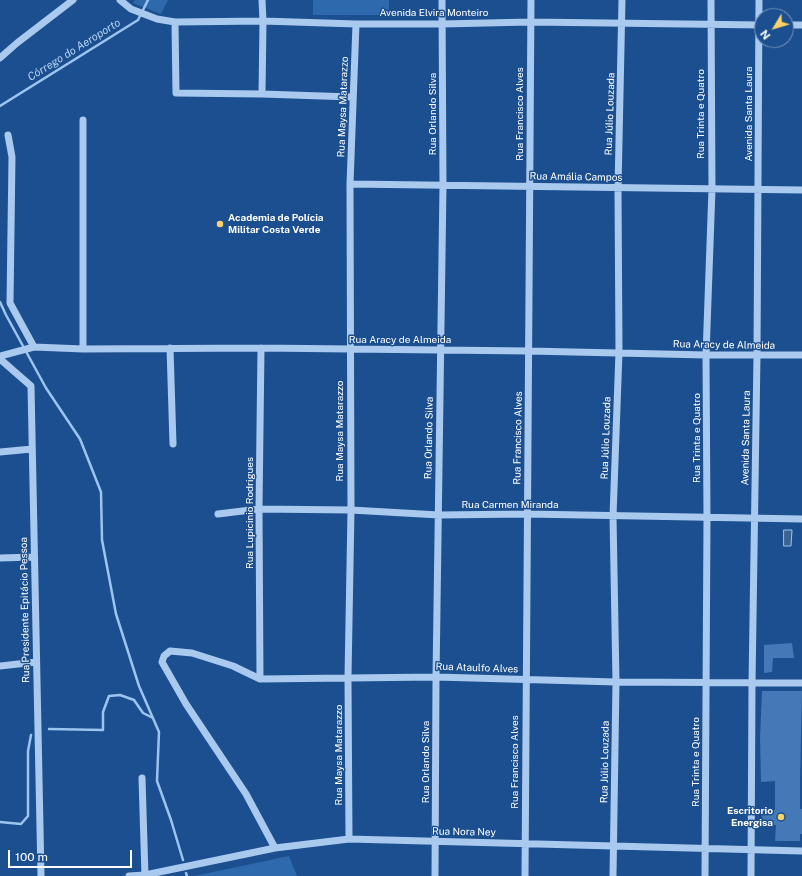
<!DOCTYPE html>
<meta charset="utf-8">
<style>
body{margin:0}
#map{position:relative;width:802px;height:876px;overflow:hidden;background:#1b4f8f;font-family:"Public Sans",sans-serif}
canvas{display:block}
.north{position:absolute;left:754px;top:8px;width:40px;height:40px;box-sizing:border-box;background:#1b4f8f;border:1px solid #7695bc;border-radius:50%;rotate:232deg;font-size:11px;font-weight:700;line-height:16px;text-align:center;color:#fff}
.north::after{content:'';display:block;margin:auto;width:14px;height:18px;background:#ffd166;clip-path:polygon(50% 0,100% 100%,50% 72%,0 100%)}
.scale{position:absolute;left:8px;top:850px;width:124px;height:18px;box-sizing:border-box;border:2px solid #fff;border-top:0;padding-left:5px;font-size:12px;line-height:14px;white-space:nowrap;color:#fff;-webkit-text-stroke:3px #1b4f8f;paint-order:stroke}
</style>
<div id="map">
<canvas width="802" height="876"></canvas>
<div class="north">N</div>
<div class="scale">100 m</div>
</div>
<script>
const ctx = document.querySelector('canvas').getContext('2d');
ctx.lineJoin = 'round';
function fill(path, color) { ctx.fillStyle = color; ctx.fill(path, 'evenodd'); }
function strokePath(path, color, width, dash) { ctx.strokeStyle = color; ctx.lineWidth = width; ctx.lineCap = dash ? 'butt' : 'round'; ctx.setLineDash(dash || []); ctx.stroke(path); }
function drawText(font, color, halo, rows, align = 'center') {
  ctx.font = font + ' "Public Sans",sans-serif'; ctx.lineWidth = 3; ctx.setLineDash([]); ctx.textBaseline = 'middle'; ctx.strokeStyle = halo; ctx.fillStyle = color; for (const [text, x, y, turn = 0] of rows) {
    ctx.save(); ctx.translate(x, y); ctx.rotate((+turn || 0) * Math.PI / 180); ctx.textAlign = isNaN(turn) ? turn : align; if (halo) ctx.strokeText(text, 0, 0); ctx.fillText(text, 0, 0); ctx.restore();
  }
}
fill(new Path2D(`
 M135 0H168L161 14 133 3Z
 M313 0H389V15H313Z
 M289 856 297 876H194Z`), '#2e69ad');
const water = new Path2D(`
 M784 530H792L791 546H784Z`);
fill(water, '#3c6290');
strokePath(water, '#9cc4f0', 1);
strokePath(new Path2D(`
 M0 106 138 20 148 0
 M0 302 6 315 46 388 80 439 101 492 102 540 116 614 139 686 159 732 157 781 171 820 183 860
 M49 729 103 730V712L109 696 120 695 134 700 143 713 153 718
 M0 822 21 824 28 816V751L31 735
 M186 873 187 876`), '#9cc4f0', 2.5);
fill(new Path2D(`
 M792 643 794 658H773L772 672 764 673V645Z
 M762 691H802L800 781V809H802V834H800V841H775L776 825H762V810H775V781L761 782 760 738Z`), '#4478b7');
strokePath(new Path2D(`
 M120 0 131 9 157 19 175 22 263 21 356 24H442L530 22 762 25
 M262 0 263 21 262 94
 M175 22 176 93 262 94 352 97
 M786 25H802
 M0 58 17 43 73 0
 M83 120V349
 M8 135 12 157 10 303 34 347
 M350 184 802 190
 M170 348 173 444
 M0 356 34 347 83 349 261 348 529 351 706 355H802
 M0 359 31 386 41 876
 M0 452 32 449
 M218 514 259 509 351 510 439 515 527 514 802 519
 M0 558 34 557
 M0 666 36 662
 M260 679 259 509 261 348
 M142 778 145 876
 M349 839 348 677 351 510 350 184 356 24
 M275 848 246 794 186 704 162 662 164 656 170 651 192 653 233 666 260 679 436 677 616 682 802 683
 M129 876 145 875 275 848 349 839 802 851
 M435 876 436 677 443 185 442 0
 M525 876 531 0
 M613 876 616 682 613 516 619 352 618 188 622 0
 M705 876 707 518 706 355 712 189 711 0
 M751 876 752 684 757 355 759 0`), '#a9c9ee', 7);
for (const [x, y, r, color] of [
 [220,224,4,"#ffd166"],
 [781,817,4,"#ffd166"]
]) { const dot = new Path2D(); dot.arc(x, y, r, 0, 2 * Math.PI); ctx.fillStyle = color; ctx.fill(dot); strokePath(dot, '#1b4f8f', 1.5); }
drawText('10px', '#fff', '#1b4f8f', [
 ["Avenida Elvira Monteiro",434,13],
 ["Rua Maysa Matarazzo",343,107,-88],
 ["Rua Orlando Silva",433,114,-90],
 ["Rua Francisco Alves",520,114,-90],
 ["Rua Júlio Louzada",610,114,-88],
 ["Rua Trinta e Quatro",701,114,-90],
 ["Avenida Santa Laura",749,114,-90],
 ["Rua Amália Campos",576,177,1],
 ["Rua Aracy de Almeida",400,340],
 ["Rua Aracy de Almeida",724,345,1],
 ["Rua Maysa Matarazzo",340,431,-90],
 ["Rua Orlando Silva",429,438,-89],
 ["Rua Francisco Alves",518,438,-89],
 ["Rua Júlio Louzada",606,438,-88],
 ["Rua Trinta e Quatro",697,438,-90],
 ["Avenida Santa Laura",746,438,-89],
 ["Rua Carmen Miranda",510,505],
 ["Rua Lupicinio Rodrigues",250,513,-90],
 ["Rua Presidente Epitácio Pessoa",25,610,-91],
 ["Rua Ataulfo Alves",477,668,2],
 ["Rua Maysa Matarazzo",339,755,-90],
 ["Rua Orlando Silva",426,762,-90],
 ["Rua Francisco Alves",515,762,-90],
 ["Rua Júlio Louzada",605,762,-89],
 ["Rua Trinta e Quatro",696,762,-90],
 ["Rua Nora Ney",464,832,1]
]);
drawText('bold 10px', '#fff', '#1b4f8f', [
 ["Academia de Polícia",228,218],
 ["Militar Costa Verde",228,230],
 ["Escritorio",773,811,"right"],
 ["Energisa",773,823,"right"]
], 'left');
drawText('italic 11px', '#b5d3f5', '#1b4f8f', [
 ["Córrego do Aeroporto",74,50,-32]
]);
</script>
